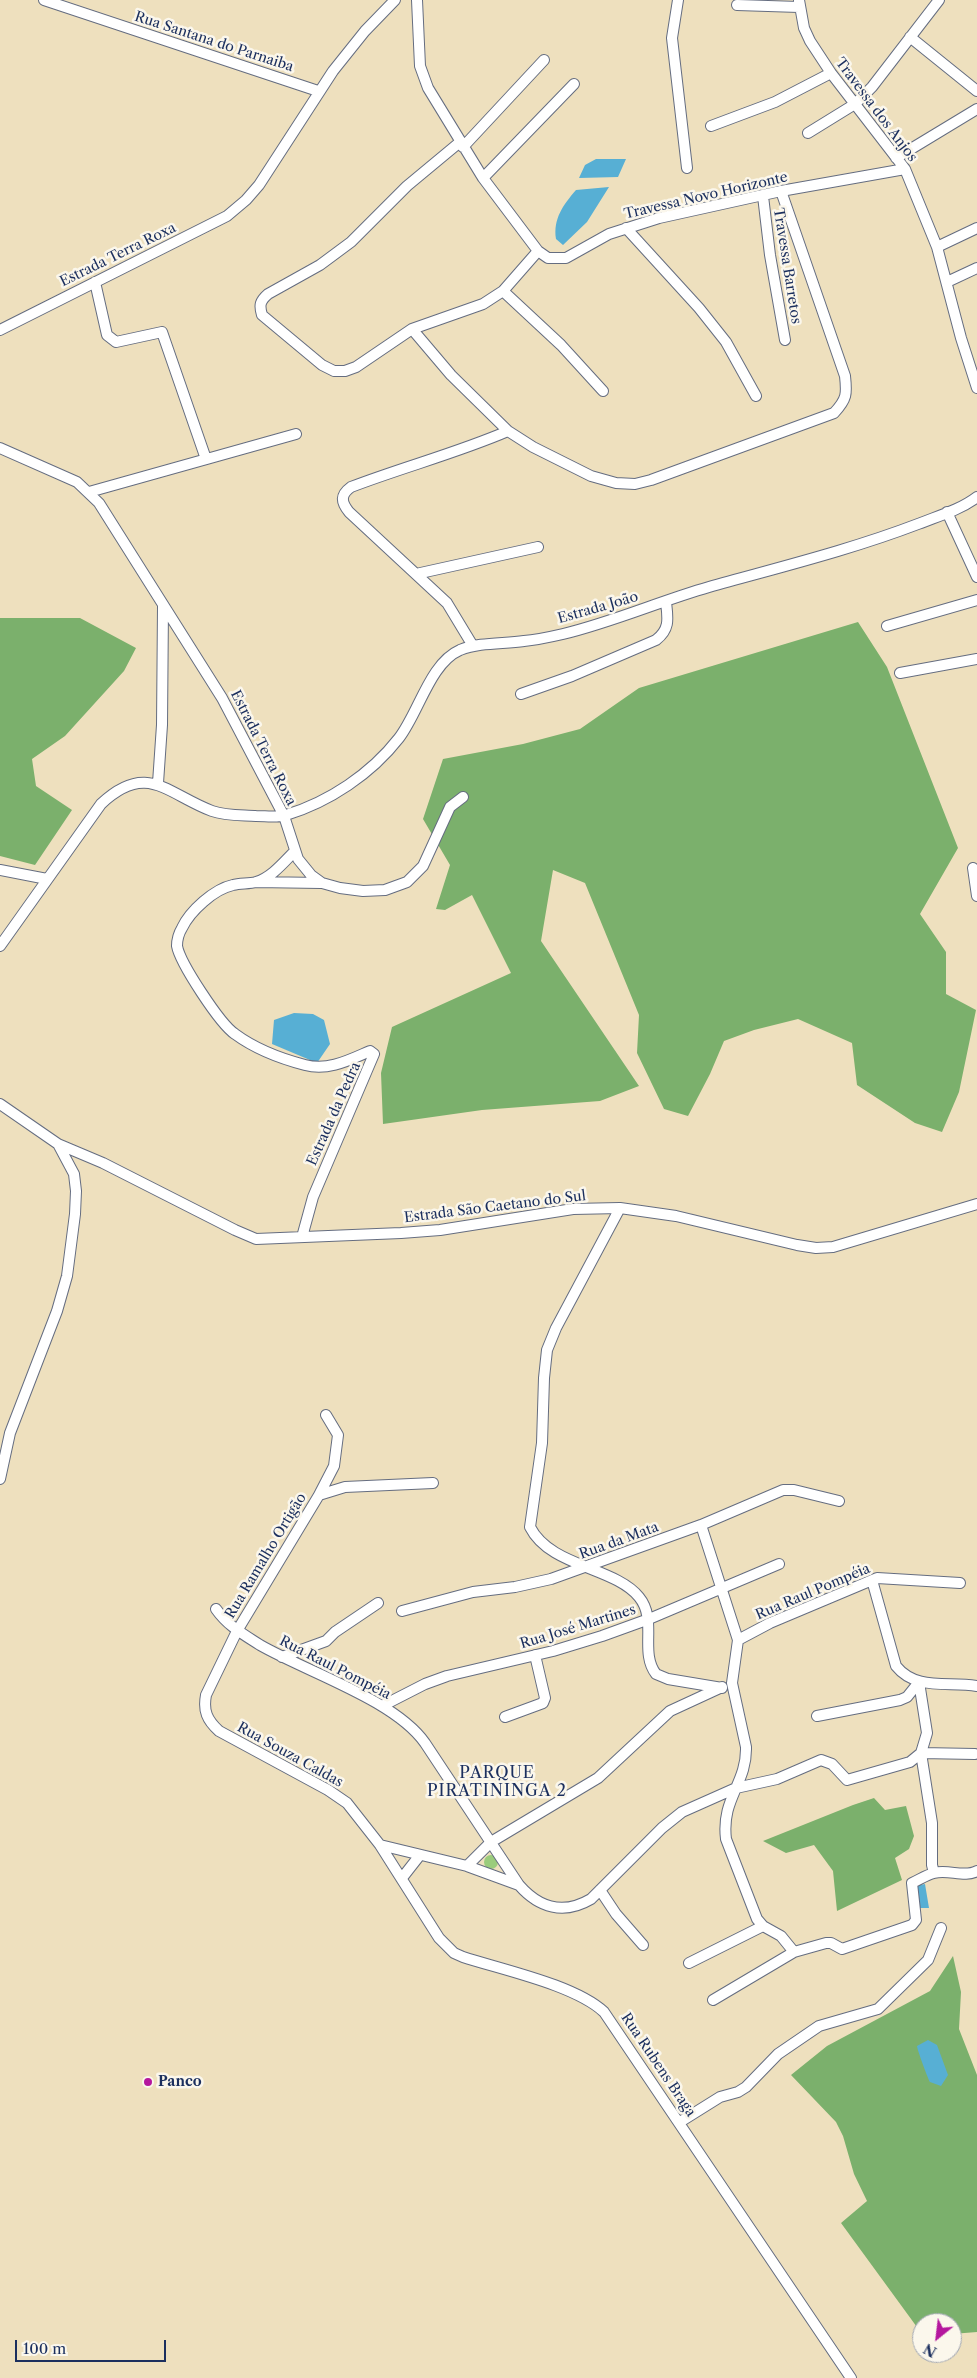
<!DOCTYPE html>
<meta charset="utf-8">
<style>
body{margin:0}
#map{position:relative;width:977px;height:2378px;overflow:hidden;background:#eee0be;font-family:"Libre Caslon Text",serif}
canvas{display:block}
.north{position:absolute;left:912px;top:2313px;width:50px;height:50px;box-sizing:border-box;background:#fbf7ec;border:1px solid #a1a7b3;border-radius:50%;rotate:209deg;font-size:14px;font-weight:700;line-height:20px;text-align:center;color:#1b2f5e}
.north::after{content:'';display:block;margin:auto;width:18px;height:22px;background:#b5179e;clip-path:polygon(50% 0,100% 100%,50% 72%,0 100%)}
.scale{position:absolute;left:15px;top:2340px;width:151px;height:22px;box-sizing:border-box;border:2px solid #1b2f5e;border-top:0;padding-left:6px;font-size:15px;line-height:18px;white-space:nowrap;color:#1b2f5e;-webkit-text-stroke:4px #fbf7ec;paint-order:stroke}
</style>
<div id="map">
<canvas width="977" height="2378"></canvas>
<div class="north">N</div>
<div class="scale">100 m</div>
</div>
<script>
const ctx = document.querySelector('canvas').getContext('2d');
ctx.lineJoin = 'round';
function fill(path, color) { ctx.fillStyle = color; ctx.fill(path, 'evenodd'); }
function strokePath(path, color, width, dash) { ctx.strokeStyle = color; ctx.lineWidth = width; ctx.lineCap = dash ? 'butt' : 'round'; ctx.setLineDash(dash || []); ctx.stroke(path); }
function drawText(font, color, halo, rows, align = 'center') {
  ctx.font = font + ' "Libre Caslon Text",serif'; ctx.lineWidth = 5; ctx.setLineDash([]); ctx.textBaseline = 'middle'; ctx.strokeStyle = halo; ctx.fillStyle = color; for (const [text, x, y, turn = 0] of rows) {
    ctx.save(); ctx.translate(x, y); ctx.rotate((+turn || 0) * Math.PI / 180); ctx.textAlign = isNaN(turn) ? turn : align; if (halo) ctx.strokeText(text, 0, 0); ctx.fillText(text, 0, 0); ctx.restore();
  }
}
fill(new Path2D(`
 M484 1862a7 7 0 1 1 14 0a7 7 0 1 1-14 0Z`), '#9acc7c');
fill(new Path2D(`
 M0 618H80L136 648 124 671 65 736 32 759 36 786 72 810 35 865 0 856Z
 M858 622 887 667 958 848 920 914 946 952V994L976 1010 959 1092 942 1132 915 1123 857 1085 852 1043 798 1019 754 1030 724 1041 710 1074 688 1116 664 1109 637 1053 639 1015 585 883 553 870 541 941 639 1086 600 1101 482 1110 383 1124 381 1073 392 1027 511 973 472 895 445 910 436 909 450 865 423 819 443 759 523 744 580 729 639 688Z
 M874 1798 885 1810 906 1806 914 1836 909 1849 895 1858 902 1880 837 1911 833 1871 814 1845 786 1853 763 1841 853 1805Z
 M953 1956 961 1992 959 2029 977 2075V2332L952 2334V2323H922V2334L841 2223 867 2201 854 2174 843 2136 836 2122 791 2075 827 2046 930 1991Z`), '#7bb06c');
fill(new Path2D(`
 M596 159H626L618 177 579 178 585 165Z
 M609 187 587 222 563 245 556 239C553 219 563 205 576 190Z
 M294 1013 313 1014 324 1020 330 1044 317 1063 272 1044 274 1020Z
 M925 1884 929 1908H919L916 1886Z
 M928 2040 937 2045 948 2075 941 2086 930 2082C928 2079 917 2049 917 2046Z`), '#57afd4');
const minor = new Path2D(`
 M44 0 318 91
 M417 0 420 66 428 88 483 178 538 251 548 258H566L609 234 659 218 781 191 905 169
 M678 0 672 38 687 168
 M799 0 804 28 810 41 831 73 905 169 937 247 961 338 977 388
 M737 5 799 7
 M910 37 977 91
 M711 126 775 102 831 73
 M808 133 855 104 872 87 939 0
 M460 142 407 186 351 242 320 265 268 294C260 301 259 305 262 315L322 365 334 371H345L356 367 412 329 483 304 503 291 538 251
 M463 147 544 60
 M896 158 977 109
 M483 178 574 84
 M763 196 770 255 785 340
 M626 228 699 308 726 342 756 396
 M937 247 977 228
 M95 282 107 335 116 342 162 332 206 459
 M947 282 977 268
 M503 291 561 345 603 391
 M412 329 451 375 508 431 533 447 591 476 616 483 635 484 651 480 834 413C847 399 847 394 845 376L781 191
 M0 330 227 216 246 200 259 185 333 71 365 31 395 0
 M0 448 77 482 99 503 222 698 284 816 298 859 311 875 322 883 340 888 363 891 385 890 407 882 423 866 450 807 463 797
 M89 492 296 434
 M947 512 977 577
 M416 574 538 547
 M887 626 977 600
 M473 646 447 603 349 512C341 502 340 495 351 487 403 467 457 453 508 431
 M900 673 977 659
 M521 694 572 676 656 640C670 629 668 619 666 602
 M158 783 162 725 163 606
 M294 852C284 862 271 878 256 882 249 884 240 883 233 885 214 889 190 911 182 928 179 933 177 940 177 946 180 963 220 1024 235 1034 254 1048 282 1059 305 1065 329 1071 349 1060 370 1051L374 1054 313 1197 302 1237
 M973 868 977 896
 M0 870 47 879
 M256 882 321 883
 M0 946 101 804C147 761 167 794 212 811 226 816 242 815 256 816 266 816 277 818 286 815 329 802 371 774 399 738 419 712 430 663 460 650 480 642 503 644 524 641 537 640 550 637 563 634 613 622 660 601 709 587 780 567 850 550 918 524 938 516 960 510 977 497
 M0 1104 58 1144 103 1163 235 1230 256 1239 401 1233 440 1230 573 1209 620 1208 676 1216 797 1245 816 1248 833 1247 977 1204
 M620 1208 556 1328 547 1350 544 1378 542 1443 530 1527C550 1567 615 1567 639 1597 658 1620 639 1652 656 1674L668 1679 722 1688
 M326 1415 338 1435 334 1466 319 1495 345 1487 433 1483
 M0 1479 10 1433 57 1311 67 1276 75 1214 76 1191 74 1174 58 1144
 M319 1495 237 1631 206 1695C203 1711 207 1720 219 1731L328 1790 347 1803 380 1845 439 1938 454 1953 463 1957C503 1970 575 1985 604 2012L851 2378
 M701 1525 738 1640 732 1683 746 1747C747 1784 721 1798 726 1839L757 1919 763 1926 781 1936 794 1952
 M872 1580 896 1666C916 1691 948 1681 977 1686
 M216 1609C228 1626 243 1634 260 1645 307 1672 395 1700 425 1743L519 1885C539 1908 564 1915 591 1899L662 1828 682 1812 736 1788 777 1779 821 1760 832 1764 847 1780 910 1762 921 1753 927 1733 919 1682
 M402 1611 473 1592 515 1587 551 1579 701 1525 783 1490H794L839 1501
 M738 1640 770 1623 877 1578 960 1583
 M282 1657 326 1641 335 1632 378 1603
 M382 1706 425 1684 447 1676 553 1651 602 1636 649 1619 779 1564
 M817 1716 900 1700 907 1697 919 1682
 M505 1717 543 1703 545 1698 535 1655
 M380 1845 467 1866 519 1885
 M467 1866 491 1842 598 1778 670 1711 722 1687
 M934 1873 932 1865V1823L921 1753 975 1754
 M402 1878 420 1855
 M600 1890 616 1914 643 1945
 M689 1963 763 1926
 M713 2000 794 1952 826 1943H831L842 1949 912 1925 916 1920 912 1883C919 1880 926 1875 934 1873 948 1869 965 1878 977 1871
 M680 2122 720 2097 738 2092 746 2087 778 2054 819 2026 878 2009 928 1960 941 1928`);
strokePath(minor, '#656d80', 12);
strokePath(minor, '#fff', 10);
for (const [x, y, r, color] of [
 [148,2082,5,"#b5179e"]
]) { const dot = new Path2D(); dot.arc(x, y, r, 0, 2 * Math.PI); ctx.fillStyle = color; ctx.fill(dot); strokePath(dot, '#fbf7ec', 2); }
drawText('14px', '#1b2f5e', '#fbf7ec', [
 ["Rua Santana do Parnaiba",214,42,18],
 ["Travessa dos Anjos",876,110,53],
 ["Travessa Novo Horizonte",706,196,-13],
 ["Estrada Terra Roxa",118,255,-26],
 ["Travessa Barretos",787,266,81],
 ["Estrada João",598,608,-16],
 ["Estrada Terra Roxa",263,748,63],
 ["Estrada da Pedra",334,1114,-66],
 ["Estrada São Caetano do Sul",495,1207,-7],
 ["Rua da Mata",619,1541,-20],
 ["Rua Ramalho Ortigão",266,1556,-59],
 ["Rua Raul Pompéia",813,1592,-23],
 ["Rua José Martines",578,1627,-17],
 ["Rua Raul Pompéia",335,1668,27],
 ["Rua Souza Caldas",290,1755,29],
 ["Rua Rubens Braga",658,2065,56]
]);
drawText('bold 14px', '#1b2f5e', '#fbf7ec', [
 ["Panco",158,2082]
], 'left');
ctx.letterSpacing = '1px';
drawText('16px', '#1b2f5e', '#fbf7ec', [
 ["PARQUE",497,1773],
 ["PIRATININGA 2",497,1791]
]);
ctx.letterSpacing = '0px';
</script>
